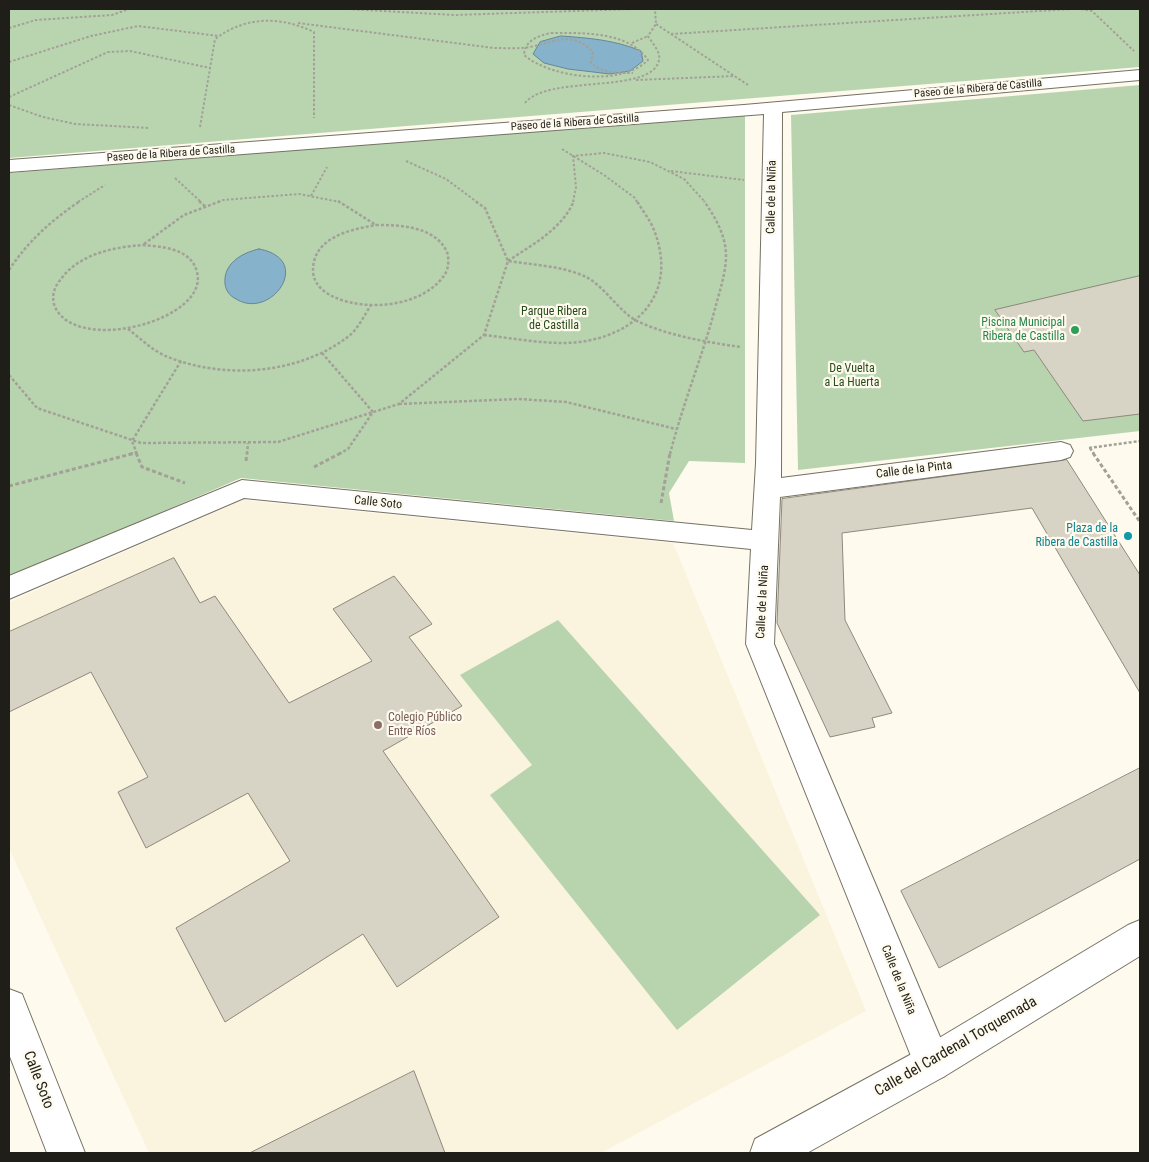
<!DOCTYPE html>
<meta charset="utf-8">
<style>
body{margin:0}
#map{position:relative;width:1149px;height:1162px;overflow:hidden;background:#fefaee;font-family:"Roboto Condensed",sans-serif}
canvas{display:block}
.frame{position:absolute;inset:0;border:10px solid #1f1e18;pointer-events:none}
</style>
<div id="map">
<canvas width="1149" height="1162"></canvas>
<div class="frame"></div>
</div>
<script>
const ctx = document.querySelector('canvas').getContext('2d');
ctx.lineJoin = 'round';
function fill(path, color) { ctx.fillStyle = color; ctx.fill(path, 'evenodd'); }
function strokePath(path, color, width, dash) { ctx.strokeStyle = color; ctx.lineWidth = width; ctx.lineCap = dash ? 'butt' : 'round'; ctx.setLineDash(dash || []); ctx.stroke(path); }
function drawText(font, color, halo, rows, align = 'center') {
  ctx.font = font + ' "Roboto Condensed",sans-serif'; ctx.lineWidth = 4.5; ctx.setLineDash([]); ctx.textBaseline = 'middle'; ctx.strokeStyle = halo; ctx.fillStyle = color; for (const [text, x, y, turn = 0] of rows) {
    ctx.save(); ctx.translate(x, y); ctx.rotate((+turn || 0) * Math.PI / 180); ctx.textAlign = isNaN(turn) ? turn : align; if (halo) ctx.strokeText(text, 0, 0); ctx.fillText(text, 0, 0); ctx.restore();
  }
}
fill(new Path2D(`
 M243 500 673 543 866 1011 601 1153H149L9 848V602Z`), '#faf3dd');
fill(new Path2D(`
 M1140 85V431L798 470 791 115Z
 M743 114 745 115V463L689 461 669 493 674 521 241 478 9 578V173Z
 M558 620 820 915 677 1030 490 795 532 765 460 675Z`), '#b8d4af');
fill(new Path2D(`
 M9 9H1140V67L9 158Z`), '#b9d5b0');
const water = new Path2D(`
 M561 36C589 38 615 40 641 51L643 61 630 71 610 74 568 69 544 63 533 54 540 42Z
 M259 249C315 259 271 321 236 299 230 296 226 291 225 284 223 264 241 253 259 249Z`);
fill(water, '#86b3cb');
strokePath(water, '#678695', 1);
const building = new Path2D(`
 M1140 276V414L1083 421 1034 350 1024 352 995 310Z
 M1067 460 1140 575V693L1032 508 842 533 845 620 892 713 872 718 875 727 830 737 777 623 782 499Z
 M174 558 200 603 215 596 289 703 372 661 333 609 394 576 432 624 409 637 462 706 383 751 499 917 397 987 363 934 225 1022 176 928 290 861 248 793 146 848 118 792 148 777 91 672 9 712V632Z
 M1140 768V859L939 968 901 891Z
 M414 1071 445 1153H250Z`);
fill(building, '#d8d4c5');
strokePath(building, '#8e897c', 1);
const street = new Path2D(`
 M1140 70V80L782 112 781 478 1061 442 1070 445 1073 451 1070 457 1061 460 780 497 774 644 951 1063 945 1076 932 1082 919 1076 746 644 751 549 244 498 9 599V576L242 480 752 530 756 463 764 114 9 172V160L744 105Z`);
const secondary = new Path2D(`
 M1140 920V956L945 1076 807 1153H750L755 1139 919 1050 1128 925Z
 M9 989 22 994 85 1153H47L9 1054Z`);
strokePath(street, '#757163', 2);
strokePath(secondary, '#757163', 2);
strokePath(new Path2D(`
 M348 9 455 15 633 9
 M1081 9 1092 11 1134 51
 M298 23 494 48C506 48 519 49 530 47 555 42 572 30 593 52L591 63C604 74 617 73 633 73
 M656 24 748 85
 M9 28 36 20 112 15 129 9
 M551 33C583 33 628 31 648 60 621 87 551 78 524 55 525 40 538 36 551 33Z
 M671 34 1071 9
 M632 43 648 36
 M9 62 91 36 138 26 219 36
 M636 80 735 76
 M9 97 108 52 130 51 210 68
 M525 103C548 74 652 95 659 60 661 52 652 43 648 36L656 24 655 9
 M9 105 43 117 75 124 150 128
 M200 127 215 39C246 16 280 16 314 32V118
 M562 149 604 175 635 198 637 202
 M406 161 446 179 477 202
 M671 171 744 180
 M175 178 201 202
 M311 196 327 167
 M78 202 105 185
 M218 202 223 200 299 194 340 202
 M573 202 576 187 573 156 604 153 650 162 684 179 705 202`), '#a3a097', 2, [2.5, 2]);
strokePath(new Path2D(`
 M199 201 206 207
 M338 201 376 225
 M376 225C400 225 435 226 447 252 449 258 449 268 445 274 424 307 366 312 334 297 323 292 314 284 313 272 312 238 348 230 376 225Z
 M144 244 184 215 221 201
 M143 245C162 247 191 248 197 272 210 320 77 355 55 307 51 297 54 287 61 279 79 254 114 247 143 245Z
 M508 261C533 244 561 230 574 201
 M509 261C533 265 562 266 584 276 604 285 619 312 637 321 669 336 706 342 741 347
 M9 270C28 241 52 220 80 201
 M128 329C140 338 154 352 168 357 226 380 300 374 349 336 358 329 365 314 371 305
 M484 335C510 338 538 343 564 343 629 342 681 299 654 230 650 220 642 210 637 201
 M322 353 373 412 348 449 339 454
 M9 375 37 408 141 443 278 442 399 404 484 335 508 261 485 208 475 201
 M399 404 518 399 566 402 676 429
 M1089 448 1140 441
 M1090 448 1094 454
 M130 454 137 452
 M137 454 132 441 181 361
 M247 454 248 443
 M670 454C683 403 703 355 716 305 720 290 726 272 726 256 726 235 715 217 704 201`), '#a3a097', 2.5, [3, 2]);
strokePath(new Path2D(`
 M136 453 142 467 185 483
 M1093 453 1140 522
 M246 461 247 453
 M314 467 341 453
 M9 486 135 453
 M661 503 670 453`), '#a3a097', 3, [4, 2.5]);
fill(street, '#fff');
fill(secondary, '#fff');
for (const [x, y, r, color] of [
 [1075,330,5,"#2e9e5b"],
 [1128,536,5,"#0f9aa8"],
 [378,725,5,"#8d6e63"]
]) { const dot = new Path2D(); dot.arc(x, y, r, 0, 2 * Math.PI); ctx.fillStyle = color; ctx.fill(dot); strokePath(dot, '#fefaee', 2); }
drawText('11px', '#1f1e18', '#fefaee', [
 ["Paseo de la Ribera de Castilla",978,89,-5],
 ["Paseo de la Ribera de Castilla",575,123,-4],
 ["Paseo de la Ribera de Castilla",171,154,-4]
]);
drawText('12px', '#1f1e18', '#fefaee', [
 ["Calle de la Niña",772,197,-89],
 ["Calle de la Pinta",914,470,-7],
 ["Calle Soto",378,503,6],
 ["Calle de la Niña",763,602,-87],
 ["Calle de la Niña",898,980,68]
]);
drawText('12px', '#274c19', '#fefaee', [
 ["Parque Ribera",554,312],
 ["de Castilla",554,326],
 ["De Vuelta",852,369],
 ["a La Huerta",852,383]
]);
drawText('12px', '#27864d', '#fefaee', [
 ["Piscina Municipal",1065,323],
 ["Ribera de Castilla",1065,337]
], 'right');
drawText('12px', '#0d838f', '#fefaee', [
 ["Plaza de la",1118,529],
 ["Ribera de Castilla",1118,543]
], 'right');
drawText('12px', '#785e54', '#fefaee', [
 ["Colegio Público",388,718],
 ["Entre Ríos",388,732]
], 'left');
drawText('15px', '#1f1e18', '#fefaee', [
 ["Calle del Cardenal Torquemada",956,1047,-30],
 ["Calle Soto",38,1080,69]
]);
</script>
